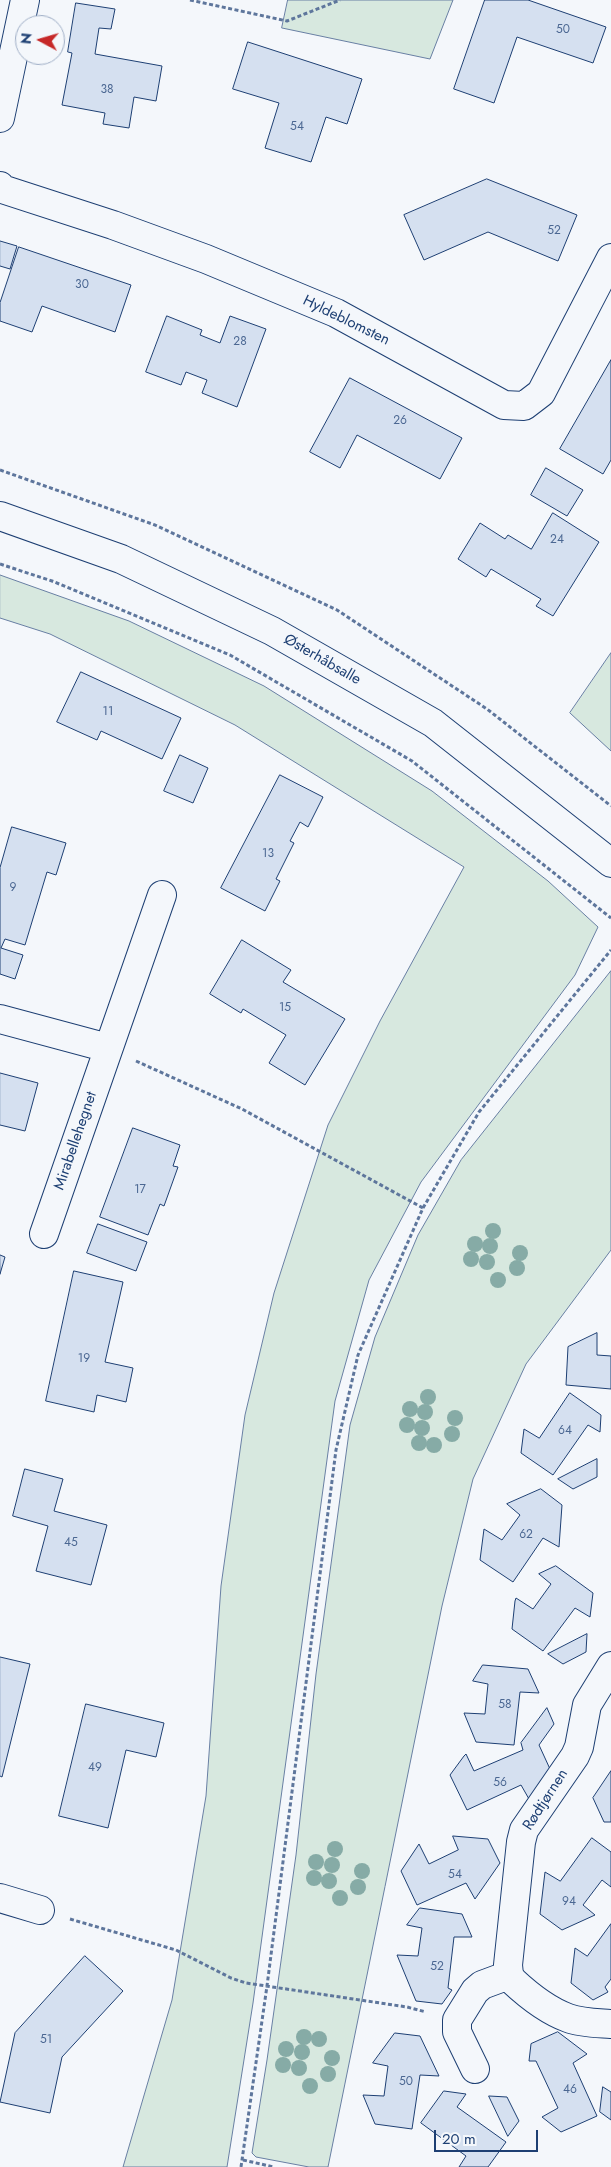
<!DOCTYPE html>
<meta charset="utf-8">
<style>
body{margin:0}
#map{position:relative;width:611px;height:2167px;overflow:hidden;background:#f4f7fb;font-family:Jost,sans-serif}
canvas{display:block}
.north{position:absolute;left:15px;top:15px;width:50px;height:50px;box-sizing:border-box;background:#f4f7fb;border:1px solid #9eadc5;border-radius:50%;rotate:276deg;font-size:14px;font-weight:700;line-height:20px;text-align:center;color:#1d3f73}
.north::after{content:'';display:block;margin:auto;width:18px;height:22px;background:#c62828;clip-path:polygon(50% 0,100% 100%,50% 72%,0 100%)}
.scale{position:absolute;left:434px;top:2130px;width:104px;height:22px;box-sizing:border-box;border:2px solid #1d3f73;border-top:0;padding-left:6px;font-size:15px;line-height:18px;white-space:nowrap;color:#1d3f73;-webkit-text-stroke:4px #f4f7fb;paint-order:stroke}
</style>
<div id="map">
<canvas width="611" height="2167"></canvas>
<div class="north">N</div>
<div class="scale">20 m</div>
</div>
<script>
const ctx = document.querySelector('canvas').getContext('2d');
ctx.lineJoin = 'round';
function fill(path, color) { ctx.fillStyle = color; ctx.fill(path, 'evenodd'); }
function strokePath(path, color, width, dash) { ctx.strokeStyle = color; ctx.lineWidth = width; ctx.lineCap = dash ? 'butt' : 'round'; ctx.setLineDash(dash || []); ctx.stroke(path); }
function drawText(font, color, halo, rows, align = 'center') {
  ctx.font = font + ' Jost,sans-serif'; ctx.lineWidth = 4; ctx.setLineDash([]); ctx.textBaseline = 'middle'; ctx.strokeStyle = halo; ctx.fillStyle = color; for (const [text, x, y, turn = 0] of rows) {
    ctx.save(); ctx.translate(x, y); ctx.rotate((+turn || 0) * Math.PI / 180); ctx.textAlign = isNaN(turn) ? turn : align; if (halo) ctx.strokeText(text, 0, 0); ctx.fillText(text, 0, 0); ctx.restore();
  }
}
const green = new Path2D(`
 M288 0H453L430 59 282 28Z
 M0 575 129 621 264 686 432 791 548 881 598 927 575 975 421 1182 369 1280 335 1401 253 2003 227 2167H123L172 2000 206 1796 221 1586 245 1415 274 1293 328 1125 380 1021 464 867 235 725 50 634 0 618Z
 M611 653V751L570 713Z
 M611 971V1250L526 1364 473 1479 442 1606 328 2167H309L256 2157 252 2153 267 2060 296 1855 316 1674 350 1425 375 1337 418 1235 461 1160Z`);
fill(green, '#d7e8df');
strokePath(green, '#687fa3', 1);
const building = new Path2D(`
 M485 0H528L606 27 593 63 517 37 494 103 454 89Z
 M76 3 115 9 111 29 99 28 95 54 162 66 156 101 134 97 129 128 103 124 105 113 62 105 72 53 68 52Z
 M248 42 362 79 347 124 326 117 311 162 265 148 279 103 233 89Z
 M487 179 577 215 558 261 488 232 424 260 404 215Z
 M0 241 17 246 10 269 0 266Z
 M19 247 131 285 115 332 42 306 32 332 0 321V303Z
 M167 316 202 330 200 335 220 343 230 316 266 329 237 407 202 393 207 380 186 372 181 385 146 372Z
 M611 360V460L603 474 560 449Z
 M350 378 462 438 440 479 357 435 340 468 310 452Z
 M546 468 583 490 567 516 531 495Z
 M553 513 599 542 553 616 536 606 541 599 491 569 486 577 458 559 480 523 505 539 508 535 531 549Z
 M81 672 181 718 162 759 101 731 97 740 57 722Z
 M180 755 208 768 193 803 164 791Z
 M280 775 323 797 308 827 300 822 290 841 294 843 276 879 280 881 265 911 221 888Z
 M12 827 66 843 56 875 47 872 25 945 5 939 1 948 23 955 15 979 0 974V868Z
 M242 940 291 970 283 982 345 1019 305 1085 269 1063 286 1035 243 1009 241 1013 210 994Z
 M0 1073 38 1083 25 1131 0 1125Z
 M133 1128 180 1145 173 1166 178 1167 164 1206 160 1204 148 1235 100 1217Z
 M98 1224 147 1242 136 1271 87 1253Z
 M0 1255 5 1257 0 1274Z
 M74 1271 123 1282 105 1362 133 1368 126 1402 97 1395 94 1412 46 1401Z
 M597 1333V1355L611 1356V1389L566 1385 568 1347Z
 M570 1393 601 1415 600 1432 588 1425 553 1475 521 1453 524 1429 539 1438Z
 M597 1459V1477L573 1489 558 1479Z
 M25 1469 63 1479 54 1511 107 1525 91 1585 36 1571 48 1526 13 1516Z
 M541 1489 562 1505 559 1547 543 1538 513 1582 480 1560 484 1529 502 1540 520 1515 507 1504Z
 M556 1566 593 1593 590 1617 575 1608 543 1651 512 1629 515 1601 516 1598 533 1609 551 1584 539 1574Z
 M587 1634 586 1652 563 1664 548 1654Z
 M0 1657 30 1664 2 1777 0 1776Z
 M483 1665 528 1669 539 1693 520 1692 514 1745 476 1742 464 1713 485 1714 488 1684 473 1681Z
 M86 1704 164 1723 156 1757 126 1750 108 1828 59 1816Z
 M547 1708 554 1724 539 1745 550 1769 529 1799 521 1785 467 1810 450 1775 464 1756 466 1754 474 1771 523 1750 521 1743Z
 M611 1771V1822H604L593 1798Z
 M453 1836 488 1839 500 1863 475 1899 466 1883 417 1905 401 1871 419 1844 429 1864 458 1850Z
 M592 1838 611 1852V1887L602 1880 583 1905 595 1915 562 1930 540 1914 545 1872 560 1881Z
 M420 1908 462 1914 472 1937H454L448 1988 452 1990 442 2004 416 2001 397 1955 418 1956 422 1928 407 1925Z
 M611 1924V1979L605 1987 608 1992 593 2000 571 1983 575 1948 587 1956Z
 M85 1956 123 1991 62 2057 50 2113 0 2102 15 2033Z
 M558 2032 587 2054 573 2063 597 2116 561 2132 542 2117 558 2108 536 2061H529L531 2044Z
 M395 2033 420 2036 439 2076 420 2075 412 2129 375 2124 363 2095 384 2096 388 2066 373 2063Z
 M603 2087 611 2092V2120L600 2112Z
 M444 2091 466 2094 457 2107 506 2142 488 2167H459L466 2156 421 2123Z
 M489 2096 507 2097 519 2121 508 2136Z`);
fill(building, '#d5e0f0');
strokePath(building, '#1d3f73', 1);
const street = new Path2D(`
 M0 118 25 0
 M0 186 2 189 113 225 206 259 336 313 504 405 524 406 541 393 611 258
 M0 1019 108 1048
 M44 1234 162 895
 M611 1666 587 1705 579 1747 575 1756 524 1830 521 1842 508 1965 509 1975 513 1981C528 1995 549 2011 568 2018 581 2023 597 2023 611 2024
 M0 1898 40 1910
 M475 2069 457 2032V2020L475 1991 482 1985 509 1975`);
const secondary = new Path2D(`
 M0 516 121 559 272 631 433 723 611 863`);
strokePath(street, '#1d3f73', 30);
strokePath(secondary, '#1d3f73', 30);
strokePath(new Path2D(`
 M190 0 287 21 340 0
 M0 470 155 525 337 610 487 709 611 806
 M0 564 52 581 230 655 412 761 611 918
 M136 1061 242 1109 423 1208
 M70 1919 176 1950 231 1978 246 1983 407 2007 426 2012
 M243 2160 274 2167
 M241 2167 267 1986 336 1450 358 1355 423 1208 479 1112 611 950`), '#5e769c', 3, [4, 2.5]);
strokePath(street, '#f4f7fb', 28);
strokePath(secondary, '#f4f7fb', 28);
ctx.fillStyle = '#86aba6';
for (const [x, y] of [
 [493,1231],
 [475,1244],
 [490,1246],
 [520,1253],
 [471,1259],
 [487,1262],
 [517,1268],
 [498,1280],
 [428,1397],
 [410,1409],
 [425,1412],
 [455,1418],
 [407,1425],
 [422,1428],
 [452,1434],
 [419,1443],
 [434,1445],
 [335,1849],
 [316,1862],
 [332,1865],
 [362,1871],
 [314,1878],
 [329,1881],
 [358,1887],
 [340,1898],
 [304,2037],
 [319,2039],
 [286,2049],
 [302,2052],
 [332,2058],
 [283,2065],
 [299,2068],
 [328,2074],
 [310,2086]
]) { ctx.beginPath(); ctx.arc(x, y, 8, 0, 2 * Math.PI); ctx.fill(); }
drawText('12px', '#4b6792', null, [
 ["50",563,30],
 ["38",107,90],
 ["54",297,127],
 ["52",554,231],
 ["30",82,285],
 ["28",240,342],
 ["26",400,421],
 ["24",557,540],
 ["11",108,712],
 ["13",268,854],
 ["9",13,888],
 ["15",285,1008],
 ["17",140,1190],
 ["19",84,1359],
 ["64",565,1431],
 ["62",526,1535],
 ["45",71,1543],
 ["58",505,1705],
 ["49",95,1768],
 ["56",500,1783],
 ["54",455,1875],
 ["94",569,1902],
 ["52",437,1967],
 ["51",46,2040],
 ["50",406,2082],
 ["46",570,2090]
]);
drawText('15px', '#1d3f73', '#f4f7fb', [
 ["Hyldeblomsten",346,321,26],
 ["Østerhåbsalle",322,660,30],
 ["Mirabellehegnet",76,1141,-71],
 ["Rødtjørnen",546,1800,-57]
]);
</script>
